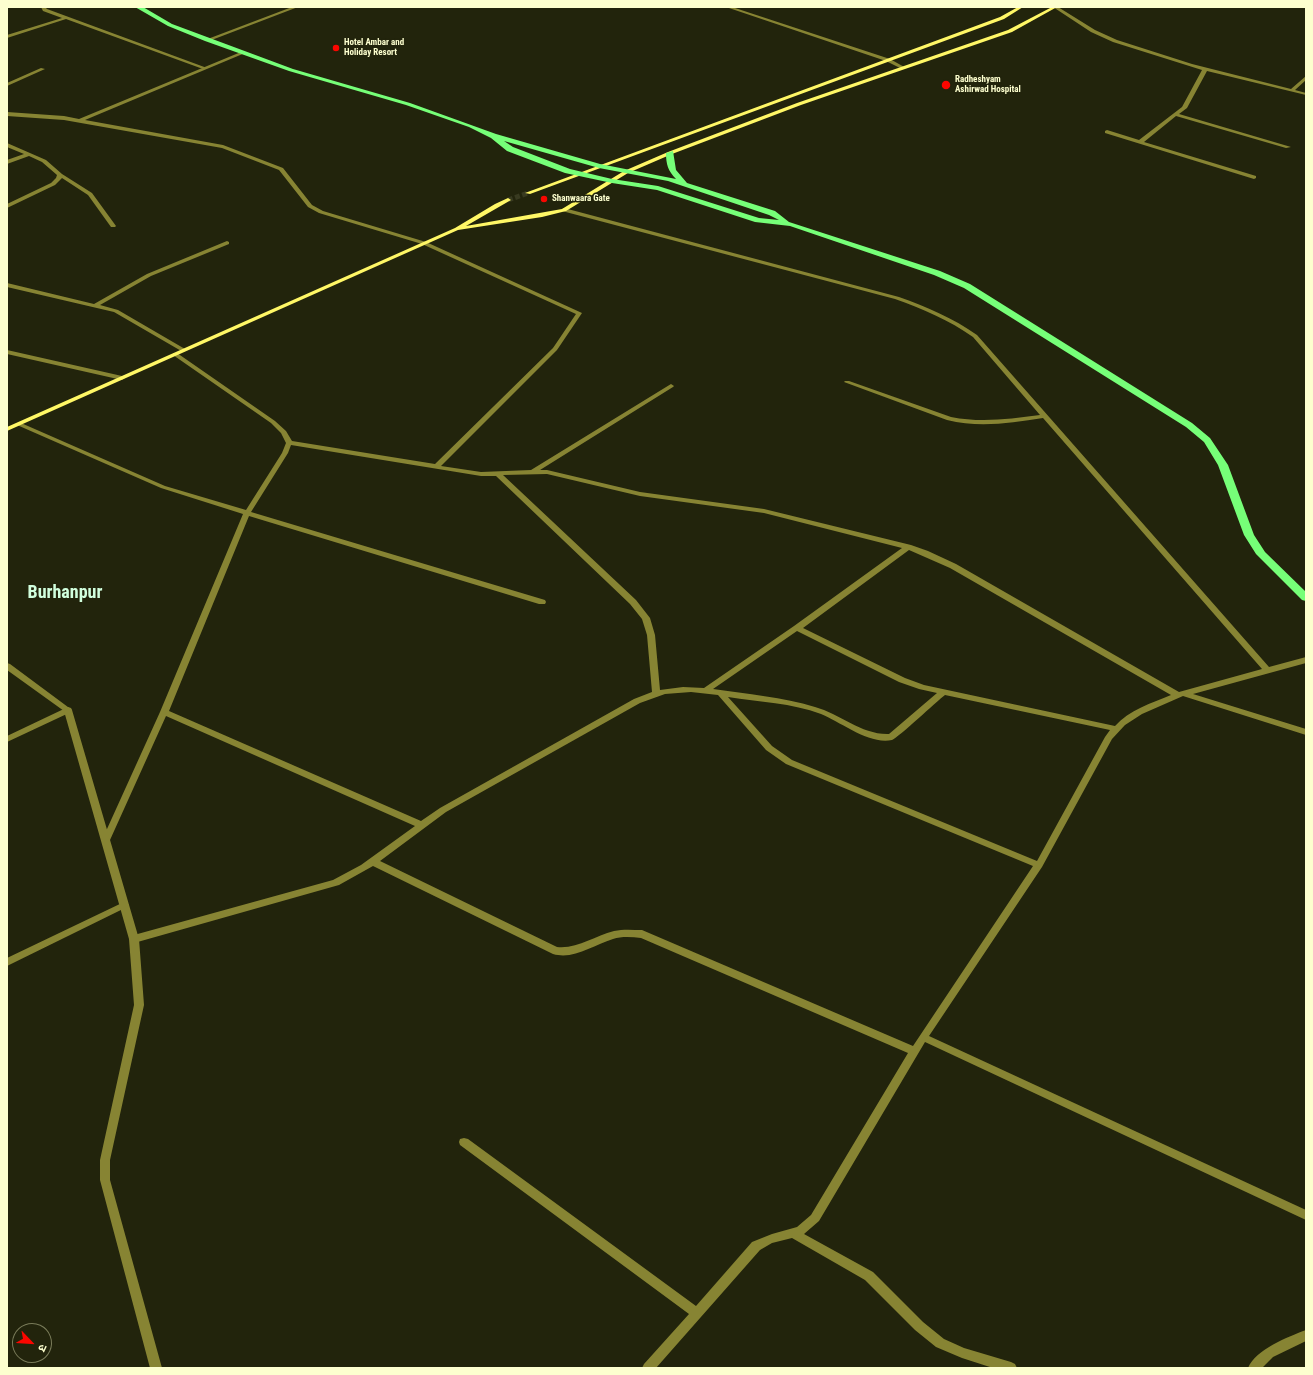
<!DOCTYPE html>
<meta charset="utf-8">
<style>
body{margin:0}
#map{position:relative;width:1313px;height:1375px;overflow:hidden;background:#22240c;font-family:"Roboto Condensed","Noto Sans Devanagari",sans-serif}
canvas{display:block}
.frame{position:absolute;inset:0;border:8px solid #fdffcf;pointer-events:none}
.north{position:absolute;left:12px;top:1323px;width:40px;height:40px;box-sizing:border-box;background:#22240c;border:1px solid #7a7c5a;border-radius:50%;rotate:115deg;font-size:11px;font-weight:700;line-height:16px;text-align:center;color:#fdffcf}
.north::after{content:'';display:block;margin:auto;width:14px;height:18px;background:#fa0600;clip-path:polygon(50% 0,100% 100%,50% 72%,0 100%)}
</style>
<div id="map">
<canvas width="1313" height="1375"></canvas>
<div class="frame"></div>
<div class="north">उ</div>
</div>
<script>
const ctx = document.querySelector('canvas').getContext('2d');
ctx.lineJoin = 'round';
function strokePath(path, color, width, dash) { ctx.strokeStyle = color; ctx.lineWidth = width; ctx.lineCap = dash ? 'butt' : 'round'; ctx.setLineDash(dash || []); ctx.stroke(path); }
function fill(path, color) { ctx.fillStyle = color; ctx.fill(path, 'evenodd'); }
function drawText(font, color, halo, rows, align = 'center') {
  ctx.font = font + ' "Roboto Condensed",sans-serif'; ctx.lineWidth = 3; ctx.setLineDash([]); ctx.textBaseline = 'middle'; ctx.strokeStyle = halo; ctx.fillStyle = color; for (const [text, x, y, turn = 0] of rows) {
    ctx.save(); ctx.translate(x, y); ctx.rotate((+turn || 0) * Math.PI / 180); ctx.textAlign = isNaN(turn) ? turn : align; if (halo) ctx.strokeText(text, 0, 0); ctx.fillText(text, 0, 0); ctx.restore();
  }
}
strokePath(new Path2D(`
 M508 200 528 193`), '#383a20', 5, [5, 2.5]);
fill(new Path2D(`
 M41 7H45L47 9 207 68 203 69 66 19 7 38V35L62 18 43 11Z
 M292 7H298L209 41 205 40Z
 M726 7H732L890 59 906 68 902 69 886 61Z
 M41 68 45 69 7 86V83Z`), '#878433');
fill(new Path2D(`
 M1053 7H1058L1095 30 1117 40 1192 64 1291 89 1306 76V80L1295 90 1306 93V95L1207 71 1187 108 1179 114 1291 147 1286 148 1176 116 1144 142 1256 176V178L1254 179 1105 133V131L1107 130 1139 140 1182 107 1202 70 1113 42 1091 32Z
 M241 52 245 53 85 120 223 145 283 168 312 205 323 211 426 242 582 313 557 350 441 466 481 472 531 470 671 384 674 386 673 387 540 470H547L640 492 764 509 911 545 928 551 956 564 1179 692 1262 669 1043 418C1011 423 979 428 947 420L844 382 845 381H849L951 417C981 423 1010 419 1040 415L973 337C949 320 923 309 895 299L562 211V209L564 208 899 297C927 307 953 318 977 335L1269 667 1306 657V663L1193 694 1306 729V735L1183 696 1142 714 1125 725 1112 739 1042 867 929 1036 1306 1210V1220L925 1042 819 1221 804 1234 873 1272 923 1322 944 1339 964 1348 1011 1362 1015 1364 1017 1368H993L962 1358 936 1347 915 1330 865 1280 792 1238 772 1243 760 1250 656 1368H642L644 1364 689 1314 460 1145 459 1142 460 1139 464 1138 468 1139 696 1306 752 1242 772 1234 797 1227 811 1215 908 1053 641 938C632 937 622 936 613 939 593 945 574 960 553 954L373 866 339 885 134 943 131 942 129 939 131 936 134 935 333 880 361 865 415 826 166 716 110 840 109 842H103L102 840 160 712 243 514 161 488 17 425V423H21L165 486 246 510 282 453 286 443 281 433 271 423 173 355V353H177L275 421 286 431 292 441 435 464 553 348 576 314 422 244 319 213 308 207 279 170 222 148 64 120 7 116V112L64 116 79 119ZM291 445 481 476H496L630 604 642 619 647 635 652 692 634 699 440 808 421 821 169 711 249 516 539 604H545L546 602 545 600 251 512 288 453ZM547 474 640 496 764 513 902 548 794 626 704 688 683 687 660 690 655 635 650 618 636 600 503 475ZM909 550 950 568 1171 695C1152 703 1129 710 1115 726L924 685 905 678 803 628ZM797 631 899 682 919 689 937 693 889 734C862 735 840 714 815 707 783 697 747 694 713 689ZM691 692 718 695 766 750 786 764 1033 866 913 1046 642 930C633 930 623 929 614 931 594 936 578 949 557 947L380 861 446 812 640 703 665 694ZM945 695 1110 730 1105 737 1037 861 792 760 772 746 728 697C759 702 792 703 821 714 841 722 869 745 892 740 898 738 937 701 945 695Z
 M7 143 46 160 62 174 92 193 116 226 115 227H111L88 195 62 178 55 185 7 208V204L51 183 56 178 57 175 42 162 29 156 7 164V160L24 154 7 147Z
 M227 241 229 242V244L151 276 100 305 118 310 185 349V351L183 352 114 312 7 287V283L94 304 147 274Z
 M7 350 122 376 125 378 122 380 7 354Z
 M68 707 71 708 72 710 71 712 7 742V736Z
 M124 902 127 903 129 905 127 907 7 966V958Z
 M1306 1330V1341L1273 1357 1262 1368H1248C1256 1349 1288 1337 1306 1330Z`), '#878433');
fill(new Path2D(`
 M7 663 10 664 72 710 139 939 144 1005 110 1160V1180L162 1368H150L100 1180V1160L134 1005 129 939 64 711 7 670Z`), '#878433');
fill(new Path2D(`
 M1018 7H1023L1004 19 530 194 525 193 1000 17Z
 M1052 7H1057L1012 32 801 105 672 154 628 173 566 211 542 217 458 230 7 431V427L455 228 495 204 508 198 511 200 466 226 562 209 624 171 668 152 797 103 1008 30Z`), '#fff766');
fill(new Path2D(`
 M135 7H143L172 24 293 69 410 103 496 134 600 164 676 179C668 171 666 164 666 153L673 151 676 170 687 183 775 211 789 222 940 271 970 284 1192 423 1210 438 1228 465 1254 535 1265 552 1306 592V601L1302 600 1256 554 1244 535 1218 465 1204 442 1186 427 964 288 934 275 790 226 755 222 657 190 612 183 565 173 507 151 491 138 469 127 406 105 289 71 205 41 168 26ZM504 141 599 168 668 181 769 215 779 220 759 218 658 186 612 179 570 169 513 147Z`), '#76ff78');
for (const [x, y, r, color] of [
 [336,48,4,"#fa0600"],
 [946,85,5,"#fa0600"],
 [544,199,4,"#fa0600"]
]) { const dot = new Path2D(); dot.arc(x, y, r, 0, 2 * Math.PI); ctx.fillStyle = color; ctx.fill(dot); strokePath(dot, '#22240c', 1.5); }
drawText('bold 9px', '#fdffcf', '#22240c', [
 ["Hotel Ambar and",344,43],
 ["Holiday Resort",344,53],
 ["Radheshyam",955,80],
 ["Ashirwad Hospital",955,90],
 ["Shanwaara Gate",552,199]
], 'left');
drawText('bold 18px', '#d1ffde', '#22240c', [
 ["Burhanpur",65,593]
]);
</script>
